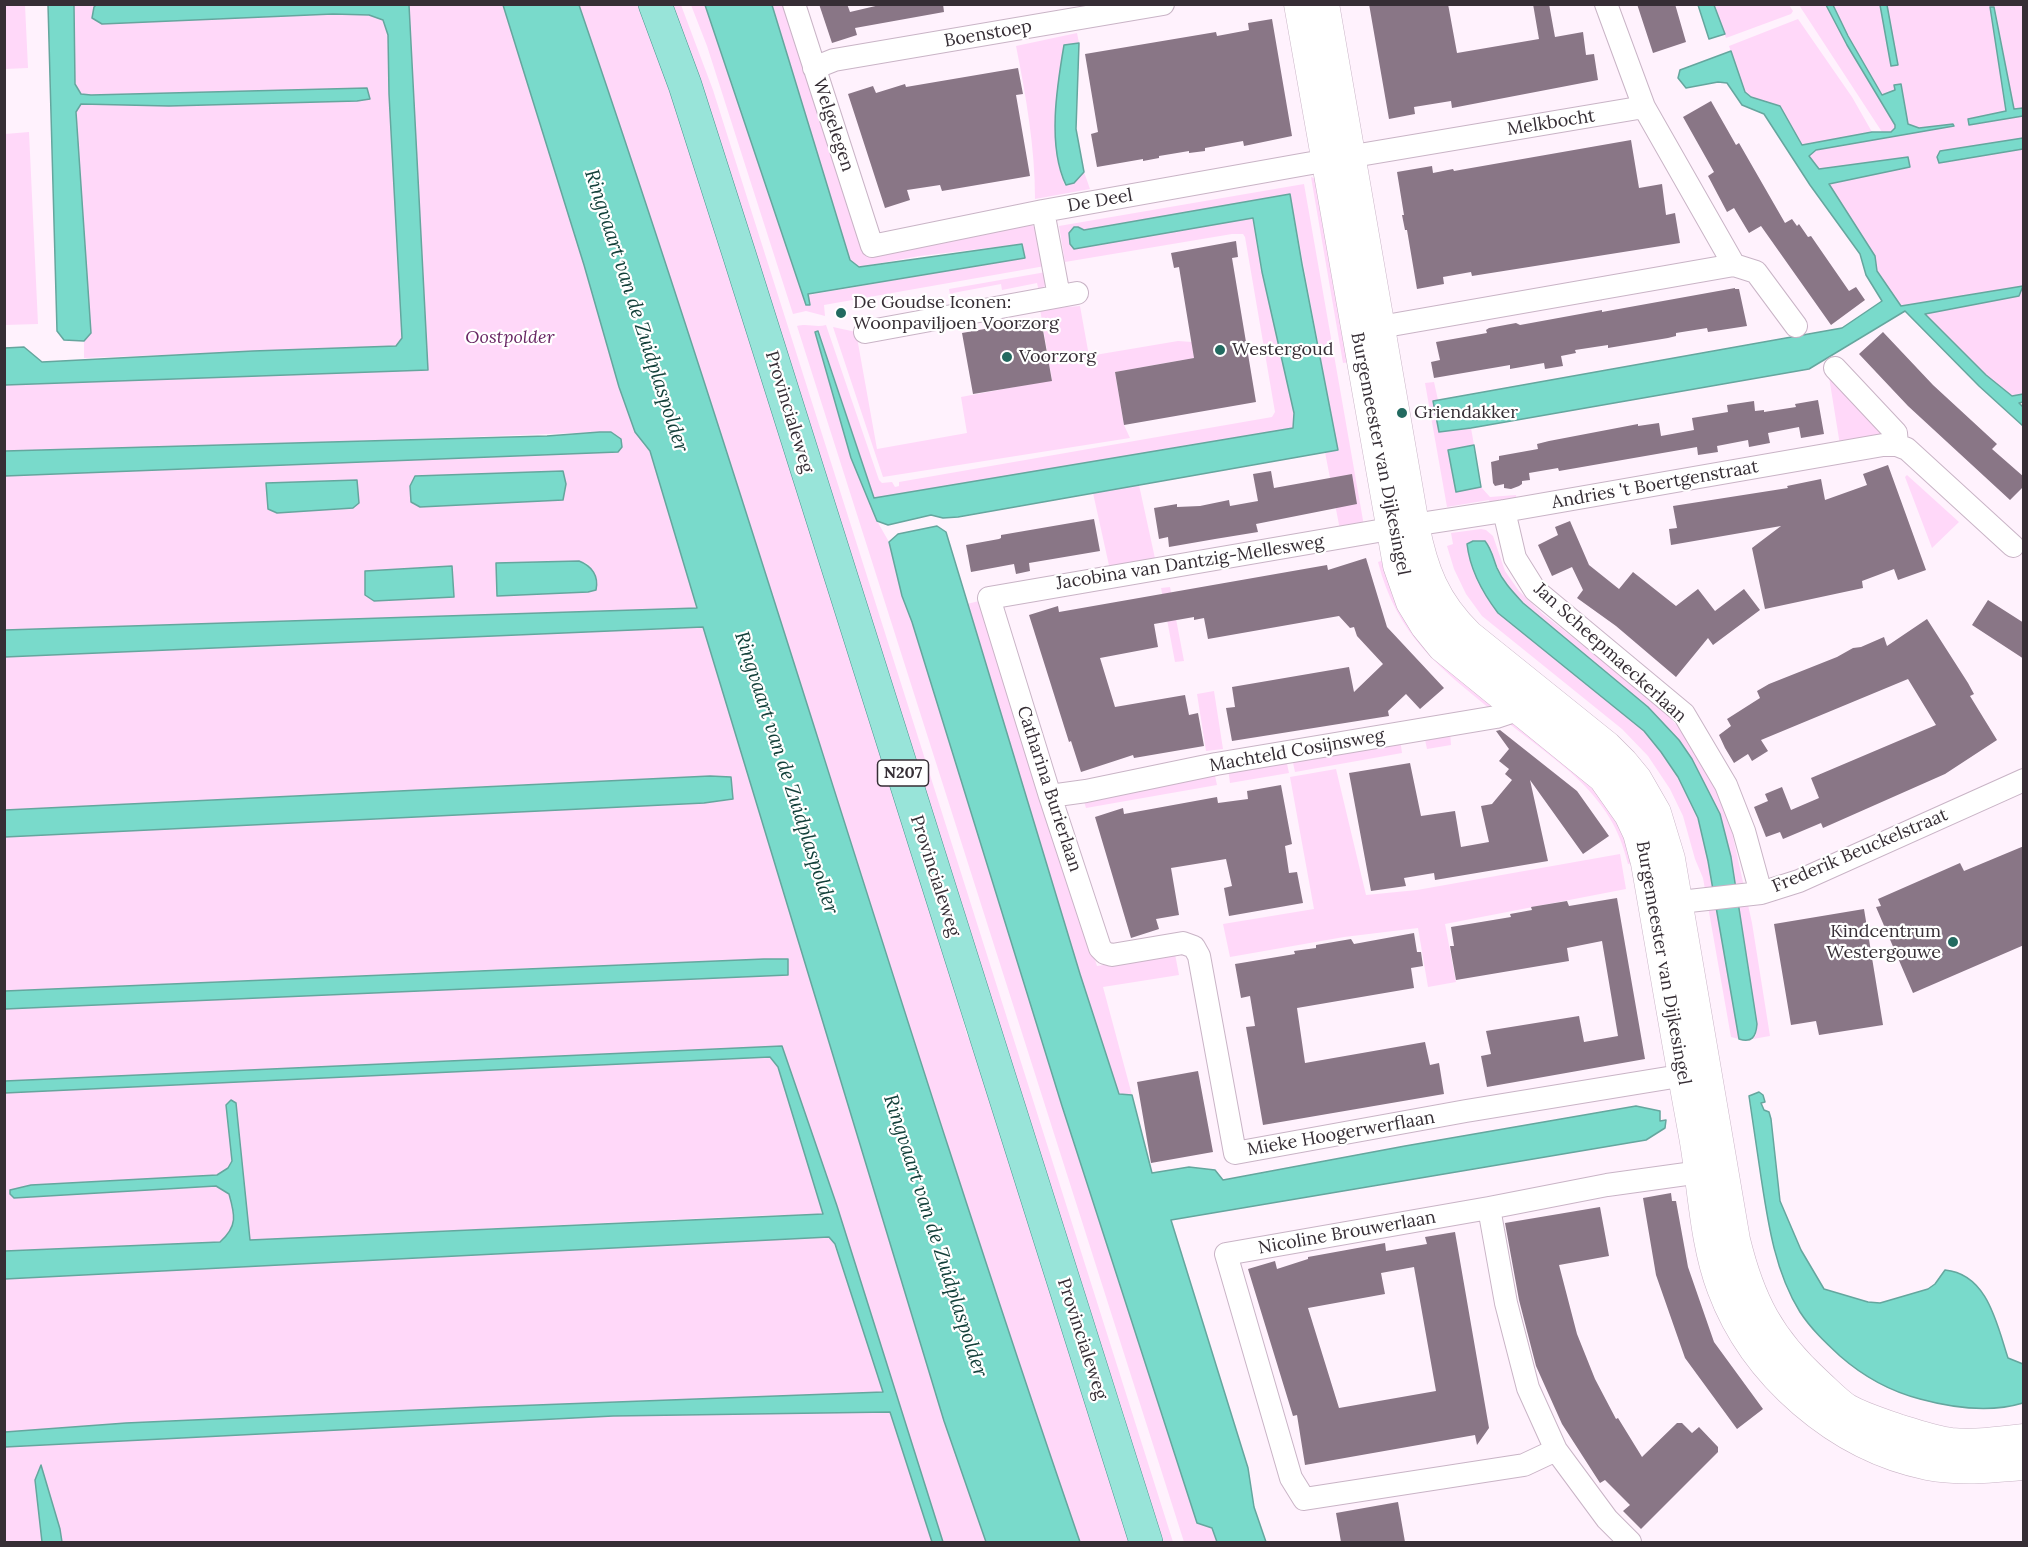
<!DOCTYPE html>
<style>
body{margin:0}
#map{position:relative;width:2028px;height:1547px;overflow:hidden;background:#fff2fd;font-family:Lora,serif}
canvas{display:block}
.frame{position:absolute;inset:0;border:6px solid #362e35;pointer-events:none}
</style>
<div id="map">
<canvas width="2028" height="1547"></canvas>
<div class="frame"></div>
</div>
<script>
const ctx = document.querySelector('canvas').getContext('2d');
ctx.lineJoin = 'round';
function fill(path, color) { ctx.fillStyle = color; ctx.fill(path, 'evenodd'); }
function strokePath(path, color, width, dash) { ctx.strokeStyle = color; ctx.lineWidth = width; ctx.lineCap = dash ? 'butt' : 'round'; ctx.setLineDash(dash || []); ctx.stroke(path); }
function drawText(font, color, halo, rows, align = 'center') {
  ctx.font = font + ' Lora,serif'; ctx.lineWidth = 4.5; ctx.setLineDash([]); ctx.textBaseline = 'middle'; ctx.strokeStyle = halo; ctx.fillStyle = color; for (const [text, x, y, turn = 0] of rows) {
    ctx.save(); ctx.translate(x, y); ctx.rotate((+turn || 0) * Math.PI / 180); ctx.textAlign = isNaN(turn) ? turn : align; if (halo) ctx.strokeText(text, 0, 0); ctx.fillText(text, 0, 0); ctx.restore();
  }
}
fill(new Path2D(`
 M4 5H25L28 68 5 69Z
 M74 5H97L94 7 369 15 383 20 388 34 402 338 396 346 84 358V341L91 332 76 112 81 104 169 106 357 101 369 99 366 88 91 95 80 94 75 84Z
 M397 5H507L643 444 650 451 697 608 5 630 4 476 618 452 622 441C617 434 609 434 602 432L5 454V368L414 354ZM579 561 588 564 597 581 595 590 588 592 497 595 496 563Z
 M579 5H643L954 987 967 1035 986 1069 1136 1542H1080C904 1033 754 514 579 5Z
 M666 5H681L713 90 1173 1542H1158L1132 1460 1124 1415 1106 1361 1091 1335 845 559 838 514 821 460Z
 M691 5H705L806 305 810 304 808 295 1024 258 1021 244 920 256 859 267 850 260 772 5H787L867 252 1032 225 1038 231 1045 266 824 305 825 316 806 311 793 314 707 46Z
 M1714 5H1789L1793 11 1791 14 1726 38Z
 M1799 5H1826L1847 45 1895 125V128L1891 132H1882Z
 M1833 5H1880L1891 66 1898 65 1887 5H2023V108L2014 110 1995 7H1991L2006 111 1969 119 1970 125 2023 116V138L1940 151V163L2023 149V394L2012 396 1986 375 1924 314 2018 296 2022 286 1901 306 1877 271 1875 256 1828 183 1909 167 1819 169 1809 156 1816 150 1954 126 1953 124 1919 128 1907 124 1901 84 1895 90 1882 95 1848 36Z
 M1798 19 1852 97 1872 132 1802 145 1780 106 1751 97 1745 92 1729 46Z
 M1077 33 1079 43 1064 45C1059 87 1047 145 1065 185L1074 183 1084 172 1090 189 1035 199C1035 148 1026 96 1016 46Z
 M29 132 38 324 5 325V134Z
 M1311 177 1317 179 1356 361 1343 363Z
 M1304 184 1364 526 1340 530 1325 452 1338 450 1290 194 1083 230 1078 227H1074L1069 233 1070 244 1075 249 1253 218 1294 413 1293 428 874 498 819 331 815 332 851 458 877 521 889 542 902 596 912 622 1217 1542H1184L797 326C808 323 816 328 826 325L879 480 882 483 892 482 895 487 899 486V482L1272 417 1275 412 1245 237 1243 234H1232L1065 262 1059 226Z
 M1046 272 1047 283 1039 292 1037 283 1002 290 1001 284 953 293 956 307H952L949 289Z
 M1080 306 1089 356 1178 341 1192 342 1194 358 1115 372 1124 425 1130 438 883 477 833 327 856 332 877 449 967 433 961 397 1052 380 1040 309Z
 M1829 377 1886 433 1840 445Z
 M1434 382 1438 400 1434 401 1439 431 1471 428 1474 445 1448 451 1456 492 1481 487 1490 497 1516 495 1517 501 1491 505 1489 500 1447 507 1425 383Z
 M1907 475 1959 522 1932 548 1905 477Z
 M1139 485 1156 563 1110 570 1093 493Z
 M1481 529 1486 530 1493 536 1505 571 1519 591 1543 614 1659 705 1680 729 1710 772 1728 814 1752 923 1770 1036 1753 1039 1756 1035 1757 1024 1731 857 1720 814 1692 759 1679 740 1648 707 1523 603C1506 585 1498 572 1491 548L1498 613 1644 731 1661 752 1678 777 1698 818 1708 861 1739 1039 1731 1037 1703 878 1695 859 1683 816 1670 789 1648 756 1622 729 1482 616 1466 594 1454 569 1447 546 1453 544 1451 533Z
 M1384 560 1489 690 1495 713C1439 667 1397 636 1378 562Z
 M1170 587 1184 661 1175 662 1161 588Z
 M983 600 1097 966 1175 954 1179 975 1103 987 1132 1095H1119L1085 991 967 604Z
 M703 627 805 961 1004 1542H938L782 1046 5 1081V997L788 959 529 968 5 991V837L704 803 732 800 551 783 5 810V657Z
 M1214 691 1223 749 1206 751 1197 694Z
 M1513 720 1597 789 1642 862 1628 864C1612 793 1559 764 1506 721Z
 M1450 731 1451 745 1427 749 1424 735Z
 M1400 739 1402 753 1295 772 1292 758Z
 M1286 759 1289 773 1230 783 1228 769Z
 M1336 769 1366 895 1417 890 1620 854 1626 889 1445 924 1456 982 1428 987 1418 928 1344 937 1230 957 1223 924 1314 909 1290 777Z
 M1214 771 1217 785 1086 808 1082 795Z
 M770 1057 778 1067 823 1214 751 1216 249 1240 236 1104 226 1105 232 1161 228 1168 217 1175 31 1185 14 1198 216 1186 229 1194C235 1216 238 1226 220 1242L5 1251 4 1093Z
 M829 1237 834 1244 884 1392 483 1407 126 1423 5 1432V1279Z
 M890 1412 932 1542H62L60 1529 41 1466 35 1480 42 1542H5L4 1447 613 1416Z`), '#ffd8f9');
const water = new Path2D(`
 M97 4 409 5 428 370 5 385V348L24 347 42 362 253 351 396 346 402 338 389 94 388 35 383 20 369 15 333 14 102 24 92 18 94 7Z
 M48 5H74L75 84 81 94 91 95 367 88 370 99 357 101 169 106 81 104 76 112 91 333 84 341 64 340 57 331Z
 M503 5H579C754 515 904 1033 1080 1542H986L944 1421 703 627 5 657V630L697 608 650 451 635 432 619 387 584 265Z
 M705 5H772L850 260 859 267 1022 244 1025 258 808 294 810 305H806Z
 M1698 5H1714L1725 34 1709 39Z
 M1826 5H1833L1848 36 1882 95 1895 90 1894 85 1901 84 1908 124 1919 128 1953 124 1954 126 1816 150 1809 156 1819 169 1908 157 1910 167 1829 184 1875 256 1877 271 1901 306 2023 286 2019 296 1925 314 1986 375 2012 396 2023 394V402L2019 403 2023 407V426L1979 386 1905 311 1809 369 1471 428 1439 432 1433 401 1842 328 1882 301 1866 275 1860 254 1810 185 1764 114 1742 105 1727 83 1718 82 1686 88 1678 78 1680 70 1731 51 1745 92 1751 97 1780 106 1802 145 1872 132H1891L1895 128V125L1847 45Z
 M1880 5H1887L1898 65 1891 66Z
 M1990 7H1994L2014 109 2023 108V116L1969 125 1968 119 2006 111Z
 M1079 43 1076 129 1084 172 1074 183 1066 185C1047 146 1057 86 1064 45Z
 M2023 138V149L1939 163 1937 157 1940 151Z
 M1290 194 1302 264 1338 450 958 517 943 518 931 515 888 525 877 521 851 458 815 332 818 331 874 498 1293 428 1294 413 1262 272 1253 218 1074 249 1070 244 1069 233 1074 227H1078L1084 230Z
 M600 432H611L621 439 622 447 618 452 5 476V451L547 436Z
 M1474 445 1481 487 1456 492 1448 450Z
 M563 471 566 484 563 500 420 507 411 502 410 486 415 476Z
 M357 480 359 503 353 508 277 513 268 509 266 483Z
 M937 526 946 532 1080 974 1119 1094 1132 1095 1152 1173 1189 1167 1215 1170 1223 1180 1405 1146 1636 1106 1660 1111V1121L1666 1120 1665 1128 1646 1140 1171 1220 1248 1468 1254 1507 1266 1542H1217L1212 1528 1197 1523 1062 1106 912 622 902 596 889 542 898 534Z
 M1473 541H1485C1492 550 1493 558 1497 568 1503 582 1513 592 1523 603L1648 707 1679 740 1692 759 1720 814 1731 857 1757 1024C1756 1037 1752 1043 1739 1039L1708 861 1698 818 1678 777 1661 752 1644 731 1498 613C1482 592 1470 570 1467 544Z
 M579 561C592 566 599 576 596 590L588 592 497 596 496 563Z
 M452 566 454 597 374 601 365 595V571Z
 M710 776 731 777 733 799 704 803 5 837V810Z
 M764 959H788V975L5 1009V991Z
 M782 1046 837 1206 943 1542H932L890 1412 613 1416 5 1447V1432L126 1423 483 1407 883 1392 835 1244 829 1237 5 1279V1251L220 1242C238 1226 235 1215 229 1194L216 1186 14 1198 10 1194V1190L31 1185 217 1175 228 1168 232 1161 226 1105 231 1100 236 1103 250 1240 823 1214 778 1067 770 1057 5 1093V1081Z
 M1759 1092 1763 1095 1765 1102 1761 1103 1764 1110 1769 1112 1771 1119 1780 1201 1801 1250 1824 1289 1868 1302 1880 1303 1928 1289 1935 1284 1945 1270C1988 1274 1997 1325 2008 1358L2023 1364V1403C1990 1413 1953 1408 1920 1399 1889 1391 1864 1377 1840 1356 1826 1343 1811 1329 1800 1312 1775 1272 1768 1223 1761 1177 1757 1150 1753 1123 1749 1096Z
 M41 1465 60 1529 62 1542H42L35 1480Z`);
fill(water, '#79dacb');
strokePath(water, '#65a69e', 1.5);
fill(new Path2D(`
 M819 4H847L850 12 884 4H943L944 12 855 28 857 35 832 43Z
 M1369 4H1448L1457 53 1539 39 1533 4H1549L1555 37 1583 32 1586 55 1594 54 1598 80 1452 108 1451 101 1414 107 1415 114 1389 119Z
 M1637 4H1675L1686 42 1653 53Z
 M1272 19 1292 136 1244 146 1243 141 1205 148V151L1189 153V151L1159 156V158L1143 161V159L1097 167 1091 134 1098 132 1085 54 1216 32 1217 36 1249 30 1248 23Z
 M1018 68 1023 94 1016 95 1030 176 942 191 940 185 907 190 910 200 885 208 848 94 873 86 876 93 905 84 906 87Z
 M1711 101 1736 145 1739 143 1785 223 1792 219 1797 226 1799 224 1808 237 1811 236 1849 291 1856 287 1865 300 1831 325 1761 226 1749 233 1734 208 1727 212 1708 176 1714 172 1683 117Z
 M1631 140 1639 188 1662 184 1666 215 1675 213 1680 243 1472 276 1471 272 1443 277 1444 284 1417 289 1407 230H1405L1402 215H1404L1397 172 1432 166 1433 173 1453 169 1454 171Z
 M1236 241 1238 257 1232 258 1256 402 1124 425 1115 372 1194 358 1179 267 1174 268 1171 253Z
 M1735 288V289H1739L1747 326 1708 332 1707 328 1676 333V336L1668 338 1608 348V345L1575 350 1576 353 1561 356 1563 366 1545 369 1544 363 1510 369V365L1434 378 1431 362 1440 360 1436 342 1487 333 1486 330 1489 328 1516 323 1520 325 1602 310V312Z
 M1041 319 1052 381 973 394 962 333Z
 M1883 332 1933 385 1997 444 1992 449 2024 477V486L2010 500 1908 406 1859 354Z
 M1818 400 1824 434 1801 438 1799 427 1768 433 1770 443 1749 447 1748 440 1717 446 1718 452 1698 455 1697 447 1559 471 1558 468 1529 473 1530 480 1522 481V484L1519 486 1511 489 1504 488V484L1495 486 1493 483 1491 462 1499 460V456L1538 449 1537 444 1549 441 1638 424V426L1659 423 1661 436 1694 430 1692 418 1728 412 1727 405 1754 401 1755 411 1764 410V412L1796 407 1795 404Z
 M1888 465 1926 570 1898 580 1894 569 1862 581 1863 588 1765 609 1752 548 1781 526 1671 545 1669 529 1677 528 1673 506 1788 488 1787 486 1821 479 1825 500 1867 485 1863 474Z
 M1271 471 1274 488 1352 474 1357 504 1256 524 1258 532 1215 539 1169 547 1168 537 1159 539 1154 508 1177 504V507L1200 506 1229 500 1230 506 1258 501 1253 474Z
 M1094 519 1100 551 1029 563 1030 571 1016 574 1014 564 971 572 966 545 999 539 1001 538V535Z
 M1570 521 1589 565 1619 589 1633 572 1676 606 1698 589 1715 611 1744 589 1760 610 1713 645 1708 638 1676 677 1616 626 1577 598 1583 590 1572 567 1552 576 1538 545 1558 535 1555 527Z
 M1366 558 1387 627 1444 688 1420 709 1406 694 1388 711 1389 716 1232 741 1226 708 1235 707 1232 687 1349 667 1354 692 1383 664 1357 636 1354 627 1350 628 1339 616 1208 639 1204 618 1194 620V617L1154 624 1158 647 1100 658 1115 707 1185 695 1189 715 1198 713 1204 746 1134 758 1133 755 1081 772 1071 741 1069 742 1029 615 1058 606 1059 612 1327 565 1328 570Z
 M1988 600 2024 623V659L1972 625Z
 M1927 619 1968 683 1974 694 1970 696 1997 740 1945 774 1823 828 1821 823 1783 839 1780 832 1766 837 1754 807 1768 801 1765 794 1782 787 1791 810 1819 798 1811 778 1936 725 1908 679 1761 740 1768 751 1752 761 1748 754 1734 763 1725 748 1719 735 1731 726 1727 719 1760 698 1757 691 1769 684 1837 657 1853 648 1861 647 1884 637 1887 646Z
 M1500 730 1577 791 1609 836 1583 854 1530 780 1548 861 1435 880 1434 873 1404 878 1406 886 1371 891 1349 773 1410 763 1421 816 1455 811 1461 847 1489 842 1481 806 1492 804 1512 780 1505 774 1509 769 1499 761 1509 749 1496 731Z
 M1281 785 1292 844 1285 846 1289 873 1297 872 1303 903 1229 916 1224 888 1232 886 1226 859 1171 868 1179 915 1156 919 1159 929 1131 938 1095 817 1123 808 1124 814 1217 797 1218 803 1248 799 1247 791Z
 M2024 846V945L1913 993 1876 907 1881 906 1878 899 1960 863 1964 871Z
 M1617 898 1645 1059 1487 1087 1481 1056 1491 1054 1486 1031 1579 1016 1584 1042 1618 1036 1602 941 1567 948 1569 961 1456 980 1450 946H1454L1451 927 1511 917 1510 914 1532 910 1531 907 1567 901 1569 906Z
 M1864 909 1883 1025 1819 1035 1816 1021 1791 1025 1774 924Z
 M1414 933 1417 952H1421L1423 966 1411 968 1414 988 1297 1008 1305 1063 1425 1042 1430 1065 1439 1063 1444 1094 1263 1125 1246 1027 1255 1026 1250 996 1241 998 1235 964 1295 954 1294 951 1316 948V945L1351 939 1354 944Z
 M1198 1071 1213 1152 1151 1163 1137 1082Z
 M1671 1193 1672 1201H1676L1688 1267 1714 1342 1763 1409 1737 1429 1685 1358 1656 1275 1643 1198Z
 M1600 1207 1609 1256 1559 1265 1577 1334 1595 1379 1616 1419 1618 1418 1642 1457 1677 1423H1682L1692 1433 1699 1427 1718 1447V1452L1641 1529 1623 1511 1630 1505 1605 1480 1600 1483 1562 1424 1536 1366 1519 1300 1505 1223Z
 M1455 1232 1489 1428 1477 1445 1475 1435 1305 1465 1297 1415 1293 1416 1248 1269 1275 1261 1277 1269 1308 1259V1257L1385 1243 1386 1251 1427 1244 1425 1237ZM1414 1267 1436 1391 1339 1408 1308 1308 1385 1294 1381 1273Z
 M1398 1502 1405 1542H1341L1336 1513Z`), '#897686');
const street = new Path2D(`
 M794 4 872 246 1043 211 1306 164 1644 107
 M1606 4 1644 107 1734 265
 M814 68 834 60 1163 4
 M1043 211 1059 296
 M1363 330 1734 265 1756 272 1796 326
 M865 332 1077 293
 M1835 368 1896 433 1897 445 1907 449 2013 546
 M1504 511 1515 558 1535 590 1684 714 1726 785 1744 831 1761 893
 M1050 796 1086 791 1216 764 1496 717 1520 709 1528 699
 M1662 904 1761 893 1799 881 2024 780
 M1698 1073 1466 1111 1235 1153 1199 956 1194 947 1183 943 1112 955 1105 953 1100 948 1050 796 989 598 1413 525 1504 511 1883 445H1897
 M1489 1208 1506 1303 1528 1388 1556 1450 1607 1519 1630 1542
 M1556 1450 1524 1465 1304 1499 1291 1478 1226 1254 1489 1208 1607 1185 1715 1170`);
const secondary = new Path2D(`
 M1300 4 1399 565 1412 602 1426 625 1443 646 1604 777 1630 814 1639 833 1647 863C1663 954 1678 1045 1695 1136 1704 1186 1705 1240 1723 1288 1755 1374 1838 1446 1928 1464 1960 1470 1991 1467 2024 1464
 M1323 4 1413 525C1422 571 1434 603 1468 636L1606 747 1622 763 1636 780 1655 813 1669 859 1734 1240C1749 1302 1769 1340 1816 1383 1826 1392 1836 1403 1847 1410 1863 1419 1881 1424 1898 1430 1915 1435 1933 1442 1951 1444 1975 1446 1999 1443 2024 1440`);
const primary = new Path2D(`
 M655 4 685 85 740 257 1146 1542`);
strokePath(street, '#c9b4c6', 24);
strokePath(secondary, '#c9b4c6', 33);
strokePath(primary, '#4a998f', 34);
strokePath(street, '#fff', 22);
strokePath(secondary, '#fff', 32);
strokePath(primary, '#98e4d9', 33);
for (const [x, y, r, color] of [
 [841,313,6,"#226a60"],
 [1220,350,6,"#226a60"],
 [1007,357,6,"#226a60"],
 [1402,413,6,"#226a60"],
 [1953,942,6,"#226a60"]
]) { const dot = new Path2D(); dot.arc(x, y, r, 0, 2 * Math.PI); ctx.fillStyle = color; ctx.fill(dot); strokePath(dot, '#fff', 2); }
for (const [x, y, w] of [
 [903,773,51]
]) { const box = new Path2D(); box.roundRect(x - w / 2, y - 13, w, 26, 4.5); ctx.fillStyle = '#fff'; ctx.fill(box); strokePath(box, '#362e35', 1.5); }
drawText('bold 16px', '#362e35', null, [
 ["N207",903,773]
]);
drawText('18px', '#362e35', '#fff', [
 ["Boenstoep",988,34,-10],
 ["Melkbocht",1551,123,-9],
 ["Welgelegen",833,125,72],
 ["De Deel",1100,201,-10],
 ["Provincialeweg",789,412,73],
 ["Burgemeester van Dijkesingel",1380,454,79],
 ["Andries 't Boertgenstraat",1655,485,-10],
 ["Jacobina van Dantzig-Mellesweg",1190,563,-9],
 ["Jan Scheepmaeckerlaan",1610,653,42],
 ["Machteld Cosijnsweg",1297,751,-10],
 ["Catharina Burierlaan",1049,789,72],
 ["Frederik Beuckelstraat",1860,851,-23],
 ["Provincialeweg",935,876,72],
 ["Burgemeester van Dijkesingel",1663,963,80],
 ["Mieke Hoogerwerflaan",1341,1134,-10],
 ["Nicoline Brouwerlaan",1347,1233,-10],
 ["Provincialeweg",1082,1339,72]
]);
drawText('18px', '#362e35', '#fff', [
 ["De Goudse Iconen:",853,303],
 ["Woonpaviljoen Voorzorg",853,324],
 ["Westergoud",1232,350],
 ["Voorzorg",1019,357],
 ["Griendakker",1414,413],
 ["Kindcentrum",1941,932,"right"],
 ["Westergouwe",1941,953,"right"]
], 'left');
drawText('italic 18px', '#692664', '#fff', [
 ["Oostpolder",510,338]
]);
drawText('italic 20px', '#13403a', '#fff', [
 ["Ringvaart van de Zuidplaspolder",636,311,72],
 ["Ringvaart van de Zuidplaspolder",786,773,72],
 ["Ringvaart van de Zuidplaspolder",935,1236,72]
]);
</script>
